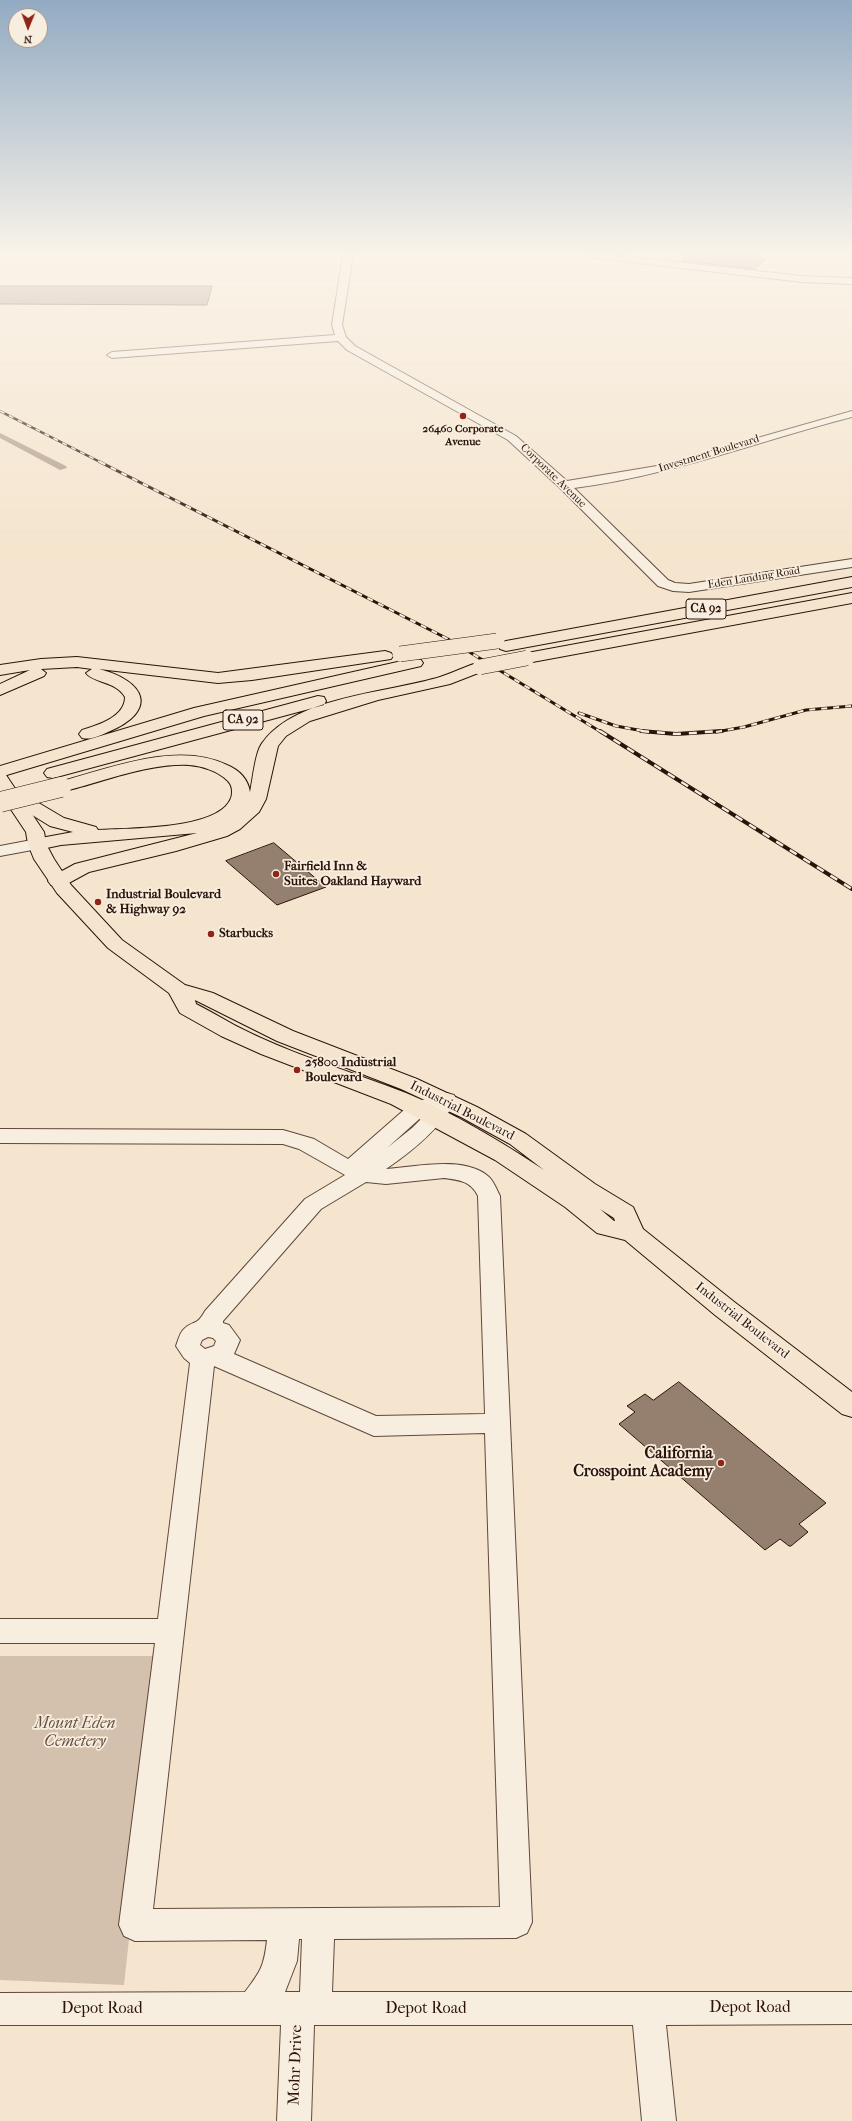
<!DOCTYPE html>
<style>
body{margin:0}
#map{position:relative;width:852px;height:2121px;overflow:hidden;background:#f5e5ce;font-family:"IM FELL French Canon",serif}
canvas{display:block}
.north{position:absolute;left:8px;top:8px;width:40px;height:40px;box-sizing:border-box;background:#f8eedf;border:1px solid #a6968a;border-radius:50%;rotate:181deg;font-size:11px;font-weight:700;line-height:16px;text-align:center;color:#2c130a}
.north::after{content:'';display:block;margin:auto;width:14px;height:18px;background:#8f2418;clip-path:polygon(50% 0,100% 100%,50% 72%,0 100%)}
</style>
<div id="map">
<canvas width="852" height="2121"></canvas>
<div class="north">N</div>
</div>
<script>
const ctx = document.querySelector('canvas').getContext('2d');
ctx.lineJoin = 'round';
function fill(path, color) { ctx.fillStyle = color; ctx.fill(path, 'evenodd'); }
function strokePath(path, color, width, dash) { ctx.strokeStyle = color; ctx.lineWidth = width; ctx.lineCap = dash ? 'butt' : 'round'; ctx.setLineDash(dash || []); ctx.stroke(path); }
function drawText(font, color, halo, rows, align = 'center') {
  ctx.font = font + ' "IM FELL French Canon",serif'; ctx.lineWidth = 3.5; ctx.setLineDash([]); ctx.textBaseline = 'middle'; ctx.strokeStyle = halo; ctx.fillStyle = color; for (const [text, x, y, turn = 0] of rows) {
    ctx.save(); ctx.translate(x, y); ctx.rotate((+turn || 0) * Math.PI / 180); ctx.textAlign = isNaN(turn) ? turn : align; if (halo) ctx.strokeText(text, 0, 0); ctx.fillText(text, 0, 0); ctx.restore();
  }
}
fill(new Path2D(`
 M0 1656H160L124 1985 0 1980Z`), '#d3c1ad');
fill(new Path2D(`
 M0 433 66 466 67 468 60 470 0 438Z`), '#b19e8b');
const building = new Path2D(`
 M684 255H754L766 259 755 269 684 261Z
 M0 286H212L207 305 0 304Z
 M274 843 326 887 277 905 226 861Z
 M679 1382 826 1503 799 1524 808 1532 791 1546H789L780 1539 765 1550 619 1424 635 1412 627 1406 645 1394 653 1400Z`);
fill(building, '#958070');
strokePath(building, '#2c130a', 1);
const minor = new Path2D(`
 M343 255H353L342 325 346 337 355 346 516 436 567 481 663 465 852 411V417C758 441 670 476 574 488L668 580 675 583 689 584 852 559V567L689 592 673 591 658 586 560 488 508 440 347 350 338 341 112 358 107 355 112 352 335 335 332 325Z
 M590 255H615L802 276 852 278V284L802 282 595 258Z
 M37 839 43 840 46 844 43 848 0 856V846Z
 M447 1093 454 1095 457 1100C439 1129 414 1150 386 1169 415 1167 465 1155 489 1177 494 1182 497 1190 500 1196L532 1922 527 1933 516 1938 334 1939 332 1992H852V2024L666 2025 676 2121H642L633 2025H314L311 2121H277L281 2025H0V1993L245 1992C261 1971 264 1966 267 1940L135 1941 124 1936 119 1925 155 1643H0V1619H158L190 1363 184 1358 176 1346C178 1341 180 1332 184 1329 195 1319 196 1327 205 1311L305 1199 345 1175 299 1149 283 1144 0 1143V1129L283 1130 314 1139 348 1159 412 1103ZM427 1113 412 1128 387 1148 426 1113ZM444 1178C459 1180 471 1181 478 1196L485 1414 376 1416 234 1354 240 1340 229 1325 223 1323V1321L321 1209 366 1182 386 1184ZM208 1337 213 1338 216 1341 214 1346 205 1349 200 1345 202 1340ZM214 1366 374 1436 485 1433 500 1907 153 1909ZM299 1939H302L300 1992H285L297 1961Z`);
const major = new Path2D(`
 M0 774 6 775 44 832 46 844 54 859 71 885 122 940 185 985 213 993 293 1031 417 1079 477 1107 526 1134 595 1184 633 1207 643 1229 733 1301 852 1392V1417L842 1414 715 1315 625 1240 597 1233 565 1207 495 1160 391 1104 261 1054 221 1036 180 1013 169 993 108 948 57 893 34 859 28 844 26 832 0 793ZM195 1000 277 1041 401 1089 461 1117 510 1144 544 1170C500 1141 454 1113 406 1093 350 1071 290 1054 236 1026 223 1019 210 1011 196 1004ZM600 1209 614 1218 615 1221H614Z`);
const highway = new Path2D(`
 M852 577V587L506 651 500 649 498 646 500 643 506 641Z
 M852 593V603L527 663 521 661 519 658 521 655 527 653Z
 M385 651 391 653 393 656 391 659 252 680 218 683 99 669C146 681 159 711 108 732 99 736 91 740 82 738L79 734 82 730C98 725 125 717 125 697 116 681 93 683 86 673L92 669 77 667 41 669 46 673 44 676 0 695V684L30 670 0 675V665L41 659 77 657 218 673Z
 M415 658 421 660 423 663 421 666 204 716 0 777V766L194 708Z
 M480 662 486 664 488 667 486 670 450 684 378 700 310 721 286 736 278 746 266 799 259 812 240 829 227 836 176 851 89 872 65 885 58 887 51 885 48 881 51 877 75 864 197 833 61 845 37 850 30 848 28 844 30 840 73 832 50 826 3 797 0 793 3 789 9 788 15 789 64 818 96 827 98 830C129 828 219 830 231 798 233 792 232 785 228 781 218 771 202 766 189 765 148 763 100 783 61 792L55 791 52 787 55 783C106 770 176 740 227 765 239 770 248 779 250 792 253 779 255 751 263 742 297 696 388 693 440 677 453 673 466 666 480 662Z
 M318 696 324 697 326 701 324 705 53 778 47 777 44 773 47 769Z`);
strokePath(minor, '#5e483b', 2);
strokePath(major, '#2c130a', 2);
strokePath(highway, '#2c130a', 2);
fill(minor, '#f8eedf');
fill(major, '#f5e5ce');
fill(highway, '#f5e5ce');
const railFar2 = new Path2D(`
 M0 411 102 463`);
const railFar1 = new Path2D(`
 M100 462 448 639 601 732
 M579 713 616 726 649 732
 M716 732 744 727 806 710 852 706`);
const rail = new Path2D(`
 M600 731 852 889
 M641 731 676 734 722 731`);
strokePath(railFar2, '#2c130a', 2.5);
strokePath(railFar1, '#2c130a', 3);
strokePath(rail, '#2c130a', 4);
strokePath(railFar2, '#f8eedf', 1.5, [5]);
strokePath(railFar1, '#f8eedf', 2, [6]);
strokePath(rail, '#f8eedf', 2.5, [8]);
const highwayBridgeFar1 = new Path2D(`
 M400 654 497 641
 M480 667 527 658`);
const highwayBridge = new Path2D(`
 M0 802 61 787`);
strokePath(highwayBridgeFar1, '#2c130a', 16, []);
strokePath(highwayBridge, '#2c130a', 21, []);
strokePath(highwayBridgeFar1, '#f5e5ce', 15);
strokePath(highwayBridge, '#f5e5ce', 20);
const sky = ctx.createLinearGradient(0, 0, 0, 551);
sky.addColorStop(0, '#92abc3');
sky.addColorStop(0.46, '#faf3e9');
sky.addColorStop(1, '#faf3e900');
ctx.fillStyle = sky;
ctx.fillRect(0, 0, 852, 551);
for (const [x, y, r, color] of [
 [463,416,4,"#8f2418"],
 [276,874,4,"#8f2418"],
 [98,902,4,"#8f2418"],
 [211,934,4,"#8f2418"],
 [297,1070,4,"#8f2418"],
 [721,1463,4,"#8f2418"]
]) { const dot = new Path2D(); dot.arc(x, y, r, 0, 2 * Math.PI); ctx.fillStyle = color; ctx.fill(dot); strokePath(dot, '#f8eedf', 1.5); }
drawText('bold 11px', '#2c130a', '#f8eedf', [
 ["26460 Corporate",463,429],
 ["Avenue",463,442]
]);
drawText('11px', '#2c130a', '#f8eedf', [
 ["Investment Boulevard",709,454,-17],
 ["Corporate Avenue",553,476,44],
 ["Eden Landing Road",754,578,-9]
]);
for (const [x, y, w] of [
 [706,609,40],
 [243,720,40]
]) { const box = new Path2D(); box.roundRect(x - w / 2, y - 10, w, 20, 3); ctx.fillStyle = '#f8eedf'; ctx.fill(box); strokePath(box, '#2c130a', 1); }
drawText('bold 12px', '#2c130a', null, [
 ["CA 92",706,609],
 ["CA 92",243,720]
]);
drawText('bold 13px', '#2c130a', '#f8eedf', [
 ["Fairfield Inn &",284,867],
 ["Suites Oakland Hayward",284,882],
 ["Industrial Boulevard",106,895],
 ["& Highway 92",106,910],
 ["Starbucks",219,934],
 ["25800 Industrial",305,1063],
 ["Boulevard",305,1078]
], 'left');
drawText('13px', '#2c130a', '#f8eedf', [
 ["Industrial Boulevard",462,1111,27],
 ["Industrial Boulevard",742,1321,38]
]);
drawText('bold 16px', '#2c130a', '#f8eedf', [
 ["California",713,1454],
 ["Crosspoint Academy",713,1472]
], 'right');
drawText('italic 16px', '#665043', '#f8eedf', [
 ["Mount Eden",75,1724],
 ["Cemetery",75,1742]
]);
drawText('16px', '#2c130a', '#f8eedf', [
 ["Depot Road",750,2008],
 ["Depot Road",102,2009],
 ["Depot Road",426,2009],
 ["Mohr Drive",296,2065,-88]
]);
</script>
